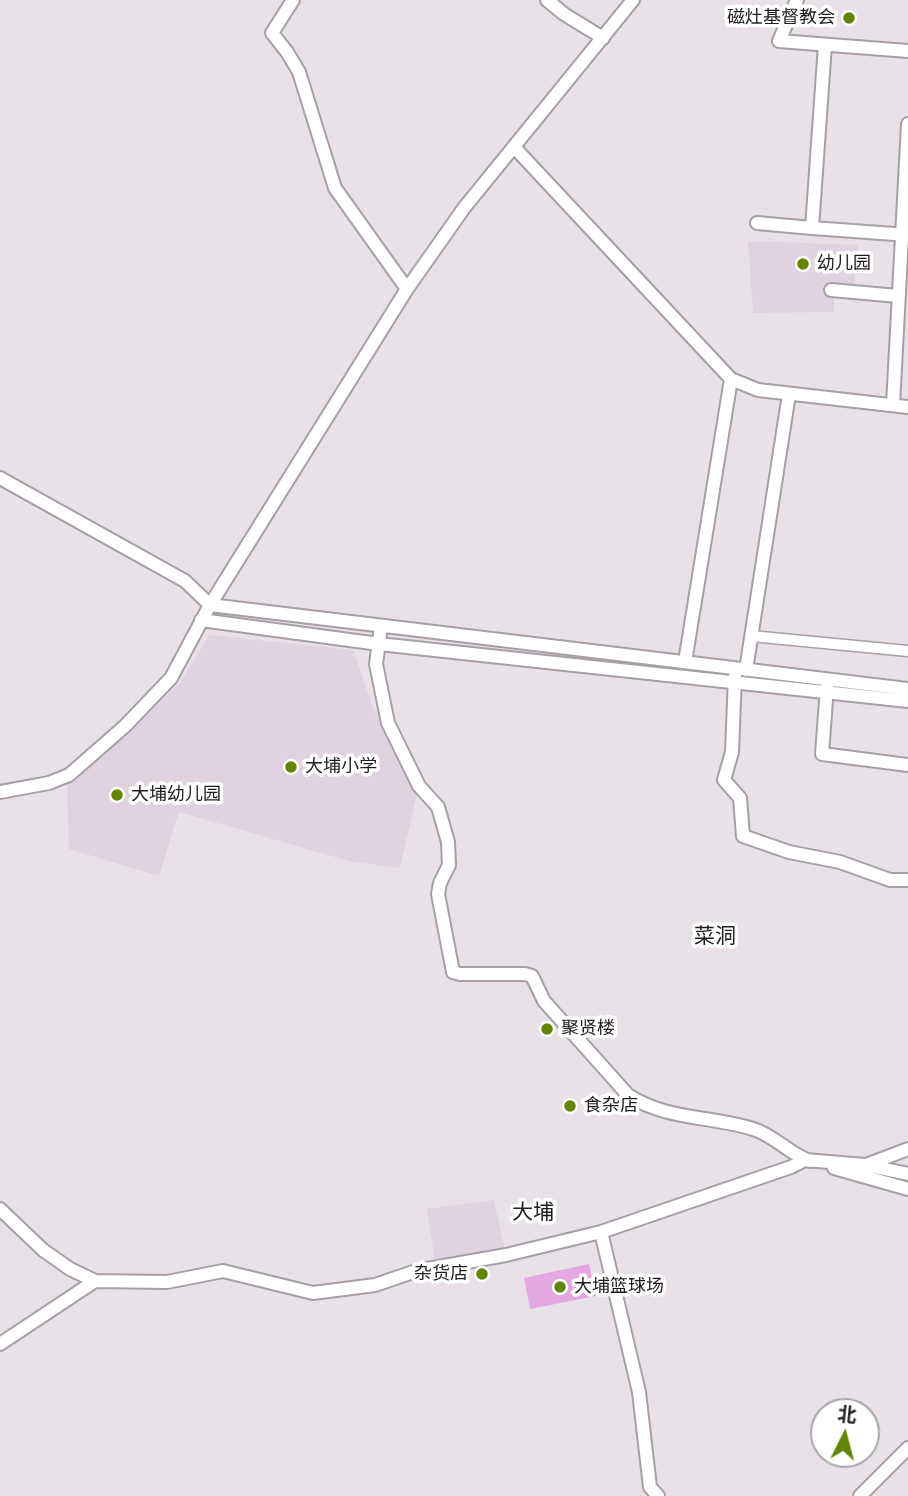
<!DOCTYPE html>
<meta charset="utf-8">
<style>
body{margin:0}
#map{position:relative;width:908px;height:1496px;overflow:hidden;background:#e8e1e8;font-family:Merriweather,"Noto Sans SC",serif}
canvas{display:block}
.north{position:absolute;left:810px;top:1398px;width:70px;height:70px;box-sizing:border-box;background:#fff;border:2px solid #a5a5a5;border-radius:50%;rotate:6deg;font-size:19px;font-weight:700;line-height:28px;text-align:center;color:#1f1d1f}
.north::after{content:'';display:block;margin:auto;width:24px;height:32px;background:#638500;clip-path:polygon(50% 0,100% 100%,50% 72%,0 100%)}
</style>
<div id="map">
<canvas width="908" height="1496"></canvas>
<div class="north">北</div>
</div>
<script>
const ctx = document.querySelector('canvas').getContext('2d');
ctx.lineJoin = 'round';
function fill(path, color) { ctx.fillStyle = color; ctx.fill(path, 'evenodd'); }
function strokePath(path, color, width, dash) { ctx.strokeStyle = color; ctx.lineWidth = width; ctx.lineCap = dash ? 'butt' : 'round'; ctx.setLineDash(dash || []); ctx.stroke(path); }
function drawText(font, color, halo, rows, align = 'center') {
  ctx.font = font + ' Merriweather,"Noto Sans SC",serif'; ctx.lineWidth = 7; ctx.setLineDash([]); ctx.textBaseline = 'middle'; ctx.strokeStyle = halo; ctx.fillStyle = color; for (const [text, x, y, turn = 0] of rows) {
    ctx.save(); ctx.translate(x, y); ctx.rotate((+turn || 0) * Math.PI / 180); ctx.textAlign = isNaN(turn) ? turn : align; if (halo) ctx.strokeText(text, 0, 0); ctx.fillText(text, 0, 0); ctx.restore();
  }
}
fill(new Path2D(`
 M748 241 858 245 854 286 823 284V294L834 296V312L753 313Z
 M209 635 353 650 375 713 401 745 418 789 400 868 349 861 179 812 159 876 69 849 67 782 130 731 181 681Z
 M494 1200 505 1250 435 1261 427 1209Z`), '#e0d3e0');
fill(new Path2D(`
 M589 1264 596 1296 530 1309 524 1278Z`), '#e3a8e2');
const pedestrian = new Path2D(`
 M751 636 908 651`);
const minor = new Path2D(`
 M293 0 272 33 287 52 299 72 335 188 407 289
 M547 0 564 14 603 38
 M797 0 779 41 908 51
 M825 45 812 228 908 235
 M514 147 731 379 758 390 908 407
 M757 223 812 228
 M831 290 898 296
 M893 405 908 124
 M0 478 185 581 210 605 908 689
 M201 620 379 644 908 701
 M381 626 376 664 388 723 419 786 438 807 448 842 449 865 440 883 438 894 453 972 460 974H525L532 976 544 1001 628 1095C666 1120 712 1116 753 1129 774 1135 789 1154 810 1161
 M685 662 731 379
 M746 670 789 394
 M735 676 732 752 724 780 740 798 743 836 789 852 840 862 890 880H908
 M827 687 822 754 908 765
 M0 792 49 783 69 775 125 726 171 678 210 605 407 289 464 208 633 0
 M866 1165 908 1149
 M834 1168 908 1189
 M0 1209 43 1250 70 1269 95 1281 167 1282 223 1271 313 1293 375 1285 416 1271 506 1255 601 1232 791 1167 805 1160 865 1165 908 1174
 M601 1232 639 1392 650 1487 658 1496
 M0 1344 95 1281
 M860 1496 908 1448`);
strokePath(pedestrian, '#a69fa6', 13);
strokePath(minor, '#a69fa6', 16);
strokePath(pedestrian, '#fff', 10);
strokePath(minor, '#fff', 12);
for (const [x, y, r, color] of [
 [849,18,7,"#638500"],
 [803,264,7,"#638500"],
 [291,767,7,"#638500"],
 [117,795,7,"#638500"],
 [547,1029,7,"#638500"],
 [570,1106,7,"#638500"],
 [482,1274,7,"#638500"],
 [560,1287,7,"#638500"]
]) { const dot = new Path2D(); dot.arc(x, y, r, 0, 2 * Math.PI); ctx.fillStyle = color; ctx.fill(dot); strokePath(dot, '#fff', 2.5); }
drawText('18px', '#1f1d1f', '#fff', [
 ["磁灶基督教会",835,18,"right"],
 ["幼儿园",817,264],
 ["大埔小学",305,767],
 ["大埔幼儿园",131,795],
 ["聚贤楼",561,1029],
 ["食杂店",584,1106],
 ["杂货店",468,1274,"right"],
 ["大埔篮球场",574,1287]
], 'left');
drawText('21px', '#1f1d1f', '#fff', [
 ["菜洞",715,937],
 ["大埔",533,1213]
]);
</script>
